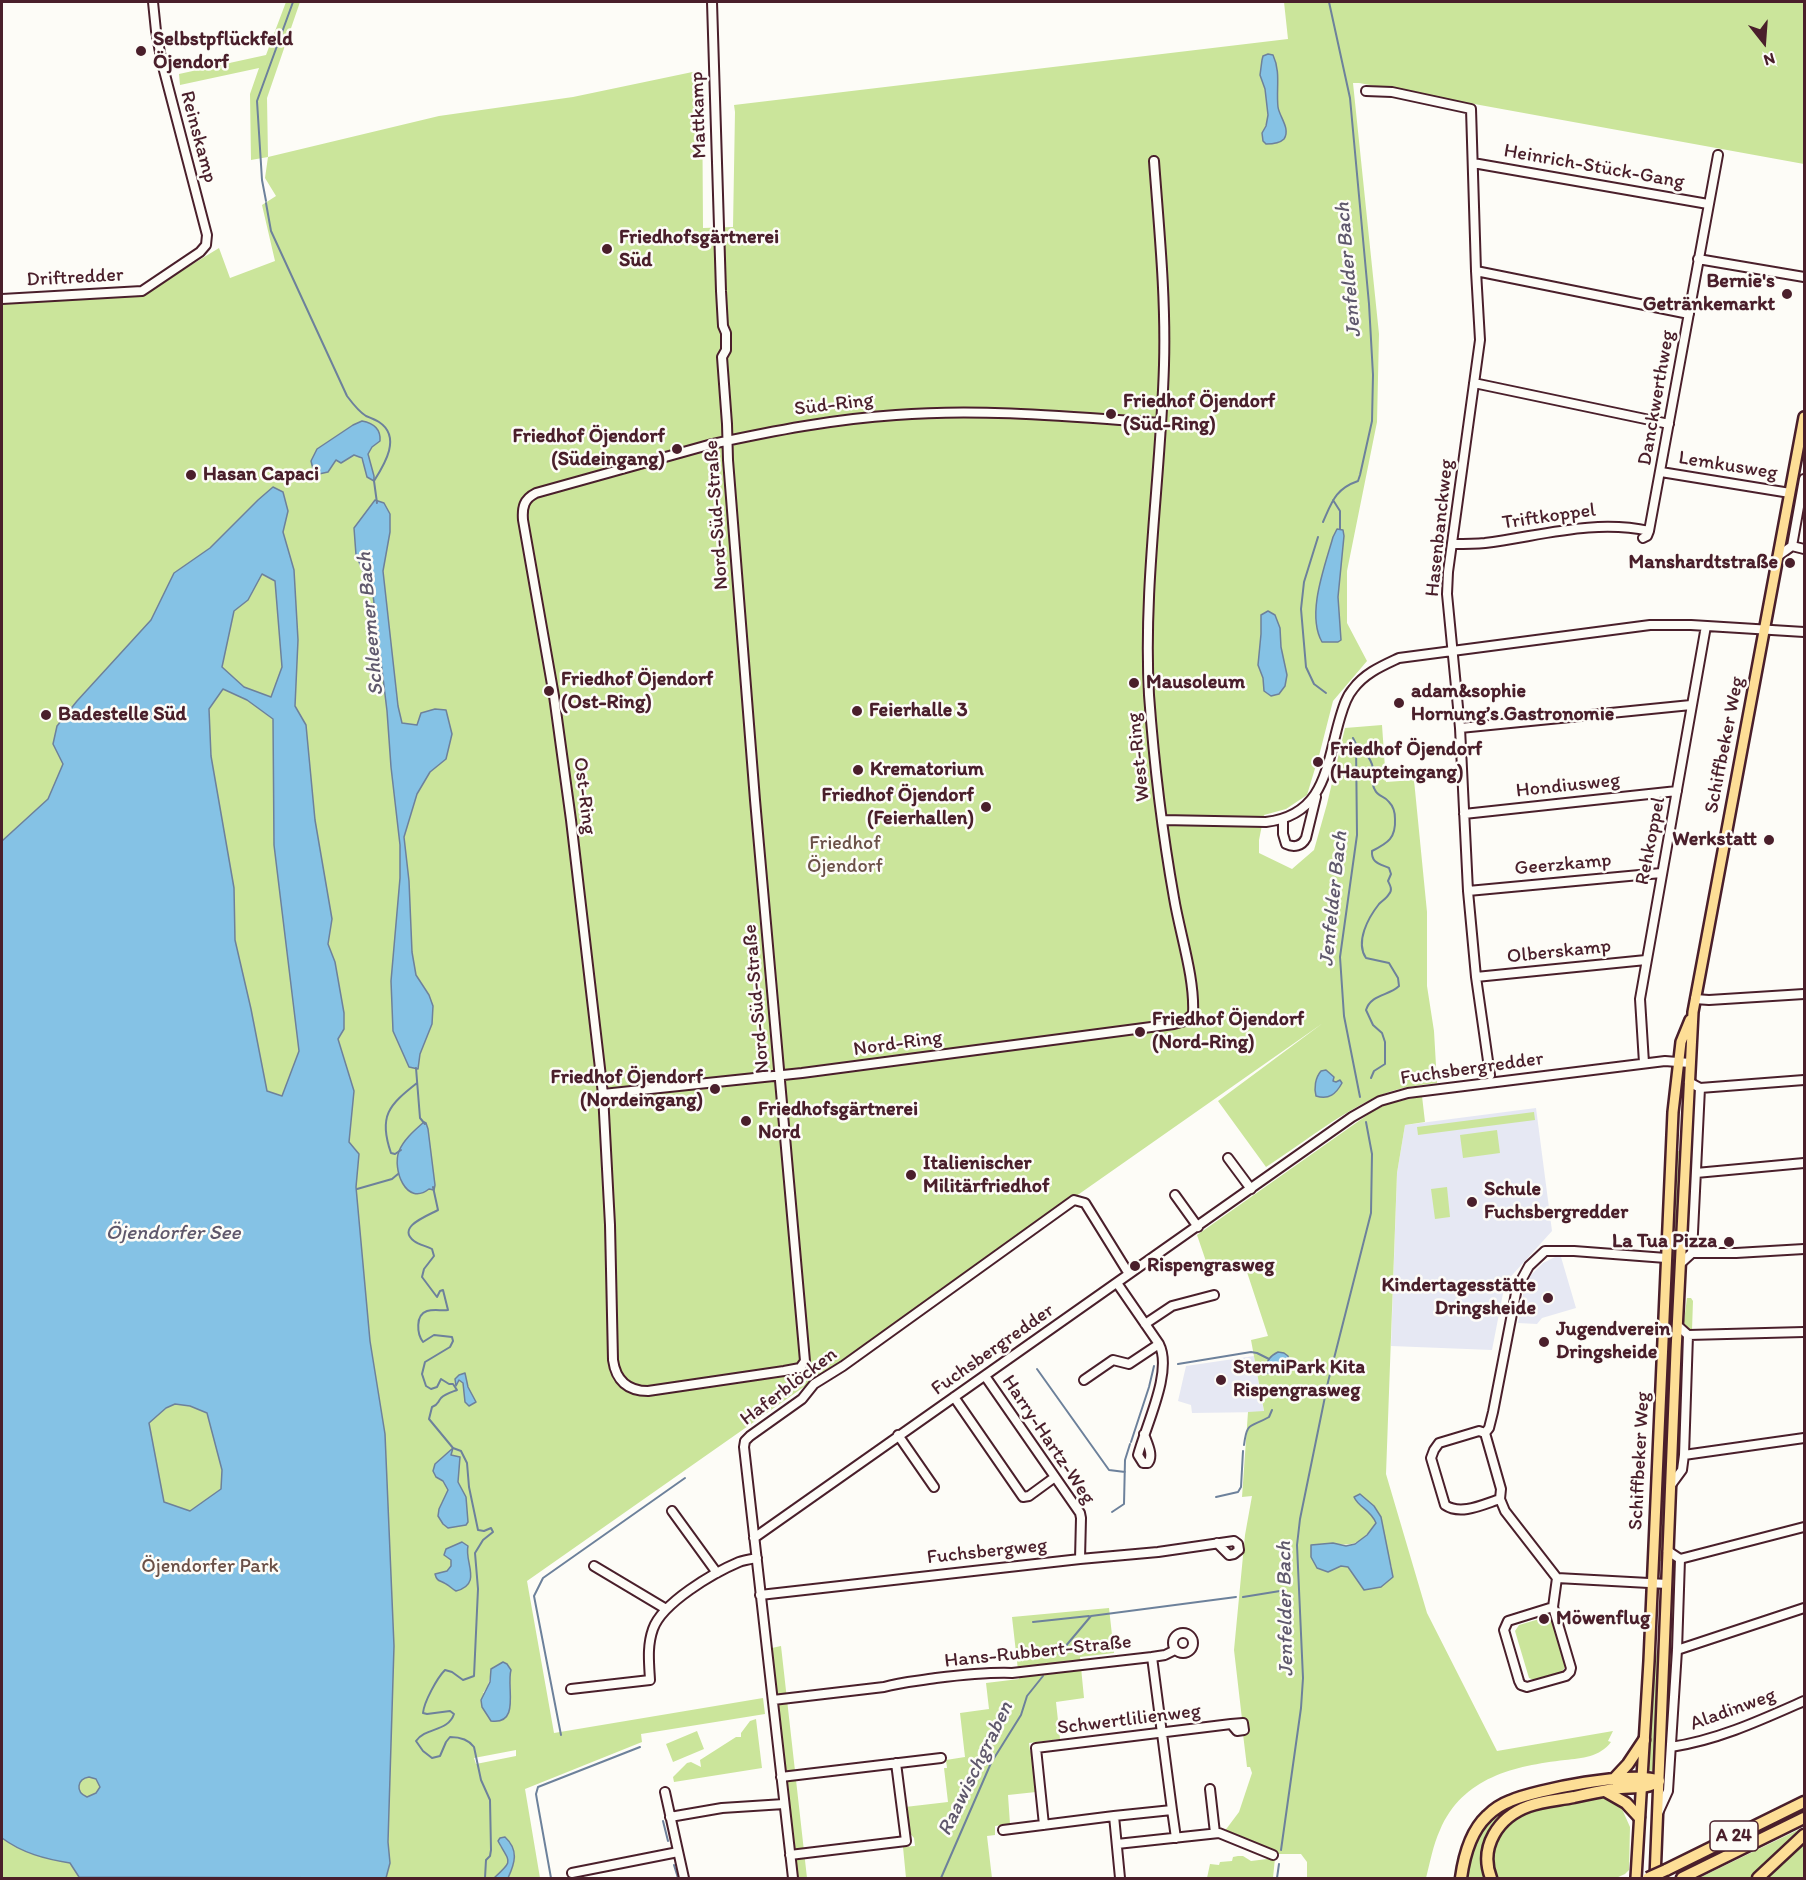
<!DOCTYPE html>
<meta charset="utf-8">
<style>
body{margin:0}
#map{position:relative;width:1806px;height:1880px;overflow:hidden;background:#fdfcf7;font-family:Itim,sans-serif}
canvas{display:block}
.frame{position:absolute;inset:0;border:3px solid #4a1f2b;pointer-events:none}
.north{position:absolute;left:1734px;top:12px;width:60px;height:60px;-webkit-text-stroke:4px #fdfcf7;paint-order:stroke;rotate:163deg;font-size:16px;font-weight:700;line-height:24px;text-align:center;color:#4a1f2b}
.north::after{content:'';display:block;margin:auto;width:21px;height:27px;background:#4a1f2b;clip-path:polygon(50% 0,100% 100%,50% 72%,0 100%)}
</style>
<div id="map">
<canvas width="1806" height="1880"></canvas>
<div class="frame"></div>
<div class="north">N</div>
</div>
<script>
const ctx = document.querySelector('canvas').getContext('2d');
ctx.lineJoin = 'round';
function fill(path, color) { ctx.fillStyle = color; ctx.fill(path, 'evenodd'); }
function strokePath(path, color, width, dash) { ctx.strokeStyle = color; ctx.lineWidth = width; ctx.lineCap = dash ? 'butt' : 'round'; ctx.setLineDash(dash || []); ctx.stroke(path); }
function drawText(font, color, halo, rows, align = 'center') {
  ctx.font = font + ' Itim,sans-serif'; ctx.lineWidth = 5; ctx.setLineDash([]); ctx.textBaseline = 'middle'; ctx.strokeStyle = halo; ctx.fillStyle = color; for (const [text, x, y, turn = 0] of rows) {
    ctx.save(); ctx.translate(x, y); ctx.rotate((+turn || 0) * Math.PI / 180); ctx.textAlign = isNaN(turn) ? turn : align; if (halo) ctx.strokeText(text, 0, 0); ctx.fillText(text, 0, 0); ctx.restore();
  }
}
fill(new Path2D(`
 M1536 1108 1552 1231 1505 1283 1492 1350 1391 1346 1397 1173 1405 1125Z
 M1555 1257H1561L1576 1308 1542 1318 1537 1324 1518 1323 1524 1289 1531 1275 1543 1263Z
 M1254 1356 1264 1412 1192 1413 1191 1405 1178 1401 1186 1366Z`), '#e6e8f3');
fill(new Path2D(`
 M286 2H300L267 98 268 157 439 116 573 97 702 70 703 228 733 227 735 112 734 105 1288 39 1284 2H1804V164L1359 83H1353L1379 334 1377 422 1347 571V623L1367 661 1333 701 1320 752 1307 795 1286 809 1264 815 1259 840V853L1292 869 1314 850 1327 804 1345 728 1382 725 1386 782 1414 780 1427 912V986L1434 1031 1437 1083C1421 1085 1402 1087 1386 1093 1343 1110 1305 1142 1266 1167L1218 1101 1323 1023 527 1581 554 1733 763 1698 765 1714 641 1734 642 1742 525 1789 540 1878H508C514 1865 518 1856 510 1842L500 1846C515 1862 507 1866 494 1878H2V304L142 295 219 248 230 278 275 261 262 205 276 196 265 178 268 157 251 160 250 94 259 68 180 85 179 74 266 55ZM362 421 369 422 372 447 368 454 374 476 367 477C365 468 365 457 354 455L341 463 317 449 353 425ZM390 532 383 571 398 707 402 723 417 726 446 759 430 772 417 794 404 837 409 881 412 952 416 975 429 995 432 1024 420 1054 417 1069 409 1067 393 1031 391 981 400 878V844L391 767 387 711 373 595ZM1261 615 1280 628 1281 647 1287 675 1264 691 1263 678 1258 665 1261 634ZM511 1670 509 1678 511 1693H483L488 1686 490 1677ZM516 1750V1756L476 1764 474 1758Z
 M1422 1096 1425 1122 1405 1125 1397 1173 1386 1474 1427 1613 1497 1751 1613 1731 1608 1741 1611 1742C1600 1757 1582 1758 1565 1760 1514 1766 1463 1777 1440 1830 1433 1845 1430 1863 1426 1878H1307V1862L1301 1854H1276L1224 1832 1239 1812 1252 1773 1250 1767H1247L1243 1734H1247L1245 1719H1242L1234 1650 1245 1535 1252 1496 1242 1497 1248 1412 1264 1411 1251 1340 1268 1336 1244 1263 1210 1273 1197 1235 1373 1111 1387 1104ZM1356 1501 1381 1517 1387 1552 1392 1568 1364 1590 1348 1567 1341 1566 1333 1543C1355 1548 1363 1541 1376 1523L1372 1514Z
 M1534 1112 1535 1120 1418 1135 1417 1127Z
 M1497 1130 1500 1153 1463 1158 1460 1135Z
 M1675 1151H1682L1677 1260 1671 1254Z
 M1447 1187 1450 1217 1435 1219 1431 1189Z
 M1687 1298H1691L1693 1301 1692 1330 1685 1326 1684 1321Z
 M1682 1356 1685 1357 1679 1471H1676Z
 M1666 1382 1668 1385V1396L1671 1411 1664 1561H1659Z
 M1673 1569H1675L1665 1794H1663Z
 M1109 1608 1114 1653 1080 1657 1084 1698 1056 1702 1060 1739 1029 1743 1030 1751 1032 1752 1036 1792 1008 1795 1010 1824 995 1826V1835L987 1836 992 1878H906L903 1847 915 1846 914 1838 908 1831 905 1807 948 1802 944 1768H947L946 1760 965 1757 960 1713 989 1709 986 1683 1019 1679 1012 1617Z
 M1546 1617 1552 1621 1565 1667 1562 1672 1534 1680 1529 1678 1515 1631 1519 1625Z
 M781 1646 807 1878H798L772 1648Z
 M1655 1649H1656L1659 1673 1656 1765 1653 1771 1648 1770Z
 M756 1719 762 1768 674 1782 673 1777 687 1763 691 1762 701 1767 700 1760 736 1737H741V1733L750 1721Z
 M697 1731 704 1749 673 1762 666 1744Z
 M1628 1782 1544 1798 1498 1823 1488 1878H1465C1468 1857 1475 1829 1493 1816 1521 1795 1593 1785 1628 1782Z
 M1599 1796H1605L1623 1805 1622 1809 1630 1827 1629 1870 1625 1874 1616 1878H1497C1471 1813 1557 1804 1599 1796Z
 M1804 1827V1832L1753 1878H1699Z
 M1804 1845V1878H1766L1794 1852Z
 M1238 1856H1243L1251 1861 1275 1858 1273 1878H1207L1210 1864 1219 1865 1220 1862 1232 1861 1233 1857Z`), '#cbe59b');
const water = new Path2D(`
 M1268 54 1273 55C1281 72 1276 89 1278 107 1279 116 1291 129 1284 139 1280 143 1272 144 1266 144L1263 141 1262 133 1266 126 1268 115 1265 89 1260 75 1262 60 1263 56Z
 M362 421C373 423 381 429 380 441L372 447 368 454 374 476V481L367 477 362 458 354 455 341 463 336 460 328 472 319 474 313 469 311 461 317 449 353 425Z
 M273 487 283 492 288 511 283 532 294 570 298 640 295 706 306 725 315 820 332 919 328 944 335 962 344 1013V1029L338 1039 354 1091 349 1142 359 1154 356 1187 370 1341 385 1434 394 1646 388 1842 390 1863 386 1878 79 1877 70 1863C45 1859 22 1853 2 1838V841L48 799 63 764 53 744 57 726 77 701 151 620 174 573 210 548 258 500ZM262 574 275 581 282 667 271 697 244 687 222 667 234 611 248 600ZM223 689 247 700 273 719 274 845 299 1051 282 1096 267 1091 251 1009 235 940 234 888 211 756 209 709ZM175 1404 190 1406 207 1413 222 1470 221 1489 190 1511 164 1502 149 1423 166 1408ZM89 1777 96 1779 100 1787 96 1793 87 1797C75 1792 77 1779 89 1777Z
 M375 500 384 503 390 514V532L383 571 398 706 402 723 417 725 421 713 435 709 446 710 452 734 446 759 430 772 417 794 404 837 409 881 412 952 416 975 429 995 433 1006 432 1024 420 1054 418 1069 409 1067 393 1031 391 981 400 878V845L391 767 387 711 373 595 356 555 354 528Z
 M1337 529 1343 530 1344 536 1338 597 1341 640 1338 642H1322C1306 614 1325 566 1333 537Z
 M1268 611 1275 615 1280 628 1281 647 1287 675 1285 686 1279 694 1271 696 1264 691 1263 678 1258 665 1261 634V615Z
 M1326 1070 1334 1077 1333 1081 1336 1082 1340 1080 1342 1083C1336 1094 1329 1100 1316 1096 1314 1088 1315 1078 1321 1071Z
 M424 1122 426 1123 428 1129 435 1185 434 1190 429 1189C406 1207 392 1169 399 1151 404 1139 415 1130 424 1122Z
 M1278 1352 1284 1353 1288 1356C1292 1371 1281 1376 1267 1373L1265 1370C1267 1360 1270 1356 1278 1352Z
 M465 1373 468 1387 476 1402 469 1406 465 1402 463 1383 459 1380 456 1386 455 1379 459 1375Z
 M453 1448 451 1455 460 1457 458 1482 466 1497 468 1522 466 1525 448 1528 443 1524 438 1516 439 1509 448 1490 443 1481 436 1477 433 1471 435 1464Z
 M1360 1494 1374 1506 1381 1517 1393 1577 1381 1587 1364 1590 1348 1567 1341 1566 1328 1572 1317 1568 1311 1557V1545L1333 1543 1346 1546 1355 1544 1367 1535 1376 1523C1370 1509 1359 1508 1354 1497Z
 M462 1542 468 1546C464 1562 483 1584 456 1591 452 1589 450 1586 446 1584 440 1580 437 1582 435 1574L447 1571 451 1566V1560L444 1555 446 1549Z
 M503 1662 507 1664 511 1670C506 1686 521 1725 491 1721L482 1707 481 1700 490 1682 491 1669Z
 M505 1837C519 1850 515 1863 508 1878H494C514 1860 510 1863 498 1841L500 1838Z`);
fill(water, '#85c2e5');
strokePath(water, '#6d819b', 1.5);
strokePath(new Path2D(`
 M266 201 262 180 257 101 293 2
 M266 203 271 231 347 396C353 404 358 411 366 416 371 418 376 420 379 422 402 437 384 465 374 481L377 503
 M1333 500 1340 511V529
 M1323 522C1332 502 1335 489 1358 481L1360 475 1372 421 1373 375 1369 304 1350 98 1329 2
 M1318 537 1304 582 1301 609 1306 667 1314 684 1326 693
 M1353 738 1356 744 1357 835 1340 957 1344 1016 1360 1097
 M1356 744C1364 752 1373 759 1373 771 1373 778 1371 784 1375 790 1378 797 1385 796 1389 802 1394 807 1395 813 1395 819 1396 838 1388 843 1372 851 1371 863 1380 864 1389 868L1391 874 1388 881C1390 885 1393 890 1389 894 1387 898 1382 901 1379 904 1368 918 1355 942 1366 958L1389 963 1398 978 1399 986C1389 996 1371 994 1366 1010L1373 1025 1382 1033 1385 1042V1064L1374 1071 1371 1078
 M416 1068 420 1118 425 1124
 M401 1150 395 1154 391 1153C378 1116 389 1105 417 1083
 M433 1187 438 1210C427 1216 396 1227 414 1241 419 1245 427 1246 432 1249L434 1256 424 1269 422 1277 437 1297 440 1291 443 1290 448 1310C442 1311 434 1309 427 1311 415 1315 417 1334 423 1342L434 1335 452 1337 453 1341 450 1347 425 1362 422 1374 426 1386 431 1389 437 1387 441 1379 449 1384H453L457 1390C452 1392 445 1394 441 1398 437 1403 438 1405 432 1407L429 1419 453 1448 461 1451 467 1463 469 1487 478 1530 484 1531 491 1528 493 1532 483 1540 475 1553 478 1589 474 1676 463 1680 452 1672 445 1670C437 1678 424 1702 423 1713L427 1714 450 1711 454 1714C448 1732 426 1727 416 1741L423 1751 432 1758 440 1756 446 1742 450 1737C459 1737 469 1740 474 1747L481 1780 490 1800 491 1850 490 1856 486 1860 485 1878
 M357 1189 392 1179 398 1174
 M1178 1364 1251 1352 1257 1353 1269 1359
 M1037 1369 1109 1470 1125 1472
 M1131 1442 1149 1387 1154 1366
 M1244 1445C1247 1421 1250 1428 1269 1417L1272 1410
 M1216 1497 1238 1492 1241 1487 1243 1451
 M1112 1512 1124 1504 1125 1460 1130 1444
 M1243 1597 1280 1591
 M1033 1622 1089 1616
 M1059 1654 1091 1616 1236 1597
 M561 1735 534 1596 543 1578 685 1478
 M663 1821 668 1841
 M1281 1850 1301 1708 1303 1678 1297 1545 1300 1519 1328 1382 1371 1213 1372 1154 1366 1122
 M674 1865 678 1878
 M551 1878 537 1800 536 1794 538 1787 640 1747
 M941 1878 991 1763 1021 1715 1027 1696 1043 1676
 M1277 1878 1279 1864`), '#6d819b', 2);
const minor = new Path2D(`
 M712 2 721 291 723 326 726 333V350L722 357 727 424 728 460 755 800 805 1361 800 1368 784 1371 648 1391C628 1391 616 1381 613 1360L610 1225 603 1094 571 820 554 696 523 520C522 507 524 499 536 493L712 444C773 431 834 419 896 415 981 408 1075 417 1160 423
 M1366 91 1392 92 1471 109 1476 271 1480 340 1448 572 1447 594 1460 728 1468 891 1476 977 1490 1075
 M1473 163 1708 204
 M1698 259 1804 277
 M1476 271 1689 314
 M2 299 142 291 200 252 206 245 207 235 162 63 156 31 153 2
 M1474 383 1669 424
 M1661 472 1790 493
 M1643 538 1647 536 1649 531 1718 155
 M1453 544C1463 544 1474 544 1485 543 1540 536 1594 519 1649 531
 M1792 546 1804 549
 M1778 556 1792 546 1804 479
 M1460 728 1691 705
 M1464 814 1677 791
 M1283 819V834L1286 844C1294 848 1302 846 1306 838L1316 797
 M1162 820 1266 822C1326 815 1326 765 1340 718 1343 708 1346 697 1353 689 1365 673 1382 666 1399 658L1650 625H1691L1804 632
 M1468 891 1661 873
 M1476 977 1646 960
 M1695 999 1709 1000 1804 994
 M1644 1063 1640 999 1706 626
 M1700 1088 1804 1080
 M603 1094 802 1073 1174 1024 1185 1021 1193 1014C1195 978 1180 934 1174 898 1162 831 1154 763 1149 695 1143 585 1161 475 1164 365 1166 296 1159 229 1154 161
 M1228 1158 1251 1189
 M1696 1173 1804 1163
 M1175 1195 1198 1227
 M1692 1253H1736L1804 1249
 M1666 1258 1574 1251H1545L1529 1266 1517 1288 1493 1412 1489 1428 1485 1433 1501 1489 1500 1499 1505 1511 1557 1578 1667 1584
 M1681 1263 1692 1253 1700 1088 1689 1082
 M1117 1283 1159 1344C1173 1371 1146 1425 1138 1455L1143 1463H1148C1154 1455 1147 1443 1144 1434
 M1145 1324 1172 1306 1214 1295
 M1688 1335 1804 1332
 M985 1376 1080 1513 1081 1518 1080 1559
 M1084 1380 1113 1360 1129 1364 1159 1344
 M954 1397 1023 1497 1029 1496 1055 1477
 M1485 1433 1479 1431 1439 1443 1434 1450 1431 1458 1445 1505C1461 1516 1484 1504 1500 1499
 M898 1435 934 1487
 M1684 1455 1804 1438
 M1671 1485 1682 1470 1684 1455 1688 1335 1678 1326
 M672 1511 717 1573
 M754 1538 1352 1117 1380 1101 1408 1093 1665 1061 1690 1063
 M1680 1559 1804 1527
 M594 1566 666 1609
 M760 1595 1080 1559 1158 1552 1234 1541 1238 1544 1239 1550 1234 1554 1229 1555 1217 1543
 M1553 1607 1508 1621 1504 1630 1519 1681 1521 1685 1527 1687 1566 1676 1570 1672 1571 1668 1553 1607 1557 1578
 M1173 1643a10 10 0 1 1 20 0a10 10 0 1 1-20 0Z
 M1677 1650 1804 1608
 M1152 1657 1165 1655 1175 1650
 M571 1689 650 1680C649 1662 647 1646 653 1629 662 1603 713 1573 739 1562 744 1560 751 1559 757 1558
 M773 1700 884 1687C901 1682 918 1681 936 1678 961 1675 986 1672 1012 1673L1152 1657 1172 1810 1114 1816 1120 1878
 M1671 1747C1718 1740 1761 1720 1804 1701
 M781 1777 941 1758
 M1210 1789 1215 1833
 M665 1792 684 1878
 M1172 1810 1176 1838
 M1658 1813 1668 1791 1677 1650 1680 1559 1668 1551
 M670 1817 722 1808 784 1804
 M1044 1825 1036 1748 1231 1724 1237 1731 1244 1730 1243 1723 1231 1724
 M1003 1830 1114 1816
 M1117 1844 1219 1833 1273 1855
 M790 1855 906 1841 896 1763
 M572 1873 678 1852
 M793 1878 744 1447 745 1441 750 1436 802 1399 814 1384 843 1366 1074 1200 1085 1203 1129 1274`);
const major = new Path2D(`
 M1636 1878 1649 1661 1673 1112 1681 1042 1690 1020
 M1655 1878 1676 1351 1693 1012 1804 417`);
const highway = new Path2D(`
 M1614 1779 1628 1764 1644 1740
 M1605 1791 1626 1803 1639 1817
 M1666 1870 1804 1802
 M1461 1878C1464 1856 1470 1832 1487 1816 1493 1810 1502 1804 1510 1801 1535 1790 1635 1770 1659 1781
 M1491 1878C1479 1847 1498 1817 1529 1806 1543 1801 1559 1800 1574 1797 1587 1794 1601 1791 1614 1789 1629 1786 1646 1790 1659 1781
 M1682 1878 1804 1818
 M1758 1878 1804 1835`);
strokePath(minor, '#4a1f2b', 12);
strokePath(major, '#4a1f2b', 14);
strokePath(highway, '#4a1f2b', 15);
strokePath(minor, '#fdfcf7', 8);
strokePath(major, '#fdde96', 9);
strokePath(highway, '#fdde96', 10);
const highwayBridge = new Path2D(`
 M1648 1878 1666 1870`);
strokePath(highwayBridge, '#4a1f2b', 15, []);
strokePath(highwayBridge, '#fdde96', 10);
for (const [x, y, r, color] of [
 [141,51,6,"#4a1f2b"],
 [607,249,6,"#4a1f2b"],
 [1787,294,6,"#4a1f2b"],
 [1111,414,6,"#4a1f2b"],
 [677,449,6,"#4a1f2b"],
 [191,475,6,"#4a1f2b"],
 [1790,563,6,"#4a1f2b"],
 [1134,683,6,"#4a1f2b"],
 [549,691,6,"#4a1f2b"],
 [1399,703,6,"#4a1f2b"],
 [857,711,6,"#4a1f2b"],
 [46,715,6,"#4a1f2b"],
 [1318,762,6,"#4a1f2b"],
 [858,770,6,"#4a1f2b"],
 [986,807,6,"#4a1f2b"],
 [1769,840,6,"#4a1f2b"],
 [1140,1032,6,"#4a1f2b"],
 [715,1089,6,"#4a1f2b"],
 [746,1121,6,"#4a1f2b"],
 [911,1175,6,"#4a1f2b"],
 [1472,1202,6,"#4a1f2b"],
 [1729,1242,6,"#4a1f2b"],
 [1135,1266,6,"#4a1f2b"],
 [1548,1298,6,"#4a1f2b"],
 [1544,1342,6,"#4a1f2b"],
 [1221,1380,6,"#4a1f2b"],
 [1544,1619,6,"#4a1f2b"]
]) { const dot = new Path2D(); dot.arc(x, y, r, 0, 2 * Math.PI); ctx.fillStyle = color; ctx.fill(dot); strokePath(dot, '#fdfcf7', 2); }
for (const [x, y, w] of [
 [1734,1836,48]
]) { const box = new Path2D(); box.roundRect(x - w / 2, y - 15, w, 30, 4.5); ctx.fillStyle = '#fdfcf7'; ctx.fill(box); strokePath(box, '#4a1f2b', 1.5); }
drawText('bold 18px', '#4a1f2b', null, [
 ["A 24",1734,1836]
]);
drawText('bold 20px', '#4a1f2b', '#fdfcf7', [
 ["Selbstpflückfeld",153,40],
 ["Öjendorf",153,63],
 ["Friedhofsgärtnerei",619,238],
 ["Süd",619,261],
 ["Bernie's",1775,282,"right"],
 ["Getränkemarkt",1775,305,"right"],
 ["Friedhof Öjendorf",1123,402],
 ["(Süd-Ring)",1123,425],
 ["Friedhof Öjendorf",665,437,"right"],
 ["(Südeingang)",665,460,"right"],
 ["Hasan Capaci",203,475],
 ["Manshardtstraße",1778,563,"right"],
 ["Friedhof Öjendorf",561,680],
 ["(Ost-Ring)",561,703],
 ["Mausoleum",1146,683],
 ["adam&sophie",1411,692],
 ["Hornung’s Gastronomie",1411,715],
 ["Feierhalle 3",869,711],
 ["Badestelle Süd",58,715],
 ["Friedhof Öjendorf",1330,750],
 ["(Haupteingang)",1330,773],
 ["Krematorium",870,770],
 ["Friedhof Öjendorf",974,796,"right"],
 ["(Feierhallen)",974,819,"right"],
 ["Werkstatt",1757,840,"right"],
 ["Friedhof Öjendorf",1152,1020],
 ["(Nord-Ring)",1152,1043],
 ["Friedhof Öjendorf",703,1078,"right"],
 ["(Nordeingang)",703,1101,"right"],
 ["Friedhofsgärtnerei",758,1110],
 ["Nord",758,1133],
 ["Italienischer",923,1164],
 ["Militärfriedhof",923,1187],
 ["Schule",1484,1190],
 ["Fuchsbergredder",1484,1213],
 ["La Tua Pizza",1717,1242,"right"],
 ["Rispengrasweg",1147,1266],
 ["Kindertagesstätte",1536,1286,"right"],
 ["Dringsheide",1536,1309,"right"],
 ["Jugendverein",1556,1330],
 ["Dringsheide",1556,1353],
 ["SterniPark Kita",1233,1368],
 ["Rispengrasweg",1233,1391],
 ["Möwenflug",1556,1619]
], 'left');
drawText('20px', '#4a1f2b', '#fdfcf7', [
 ["Mattkamp",699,115,-92],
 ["Reinskamp",198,137,75],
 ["Heinrich-Stück-Gang",1594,167,10],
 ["Driftredder",75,278,-3],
 ["Danckwerthweg",1657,398,-80],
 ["Süd-Ring",834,405,-7],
 ["Lemkusweg",1728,466,9],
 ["Nord-Süd-Straße",717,515,-94],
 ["Triftkoppel",1549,517,-8],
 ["Hasenbanckweg",1440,528,-84],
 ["Schiffbeker Weg",1725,745,-79],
 ["West-Ring",1139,757,-96],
 ["Hondiusweg",1568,786,-6],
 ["Ost-Ring",584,796,83],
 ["Rehkoppel",1651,841,-79],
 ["Geerzkamp",1563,865,-5],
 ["Olberskamp",1559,952,-6],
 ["Nord-Süd-Straße",757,999,-95],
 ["Nord-Ring",898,1044,-8],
 ["Fuchsbergredder",1472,1069,-8],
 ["Fuchsbergredder",993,1350,-35],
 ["Haferblöcken",789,1387,-37],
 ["Harry-Hartz-Weg",1048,1440,56],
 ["Schiffbeker Weg",1640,1461,-87],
 ["Fuchsbergweg",987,1552,-6],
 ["Hans-Rubbert-Straße",1038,1652,-6],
 ["Aladinweg",1733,1710,-20],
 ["Schwertlilienweg",1129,1720,-7]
]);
drawText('20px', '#6a5047', '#fdfcf7', [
 ["Friedhof",845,844],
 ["Öjendorf",845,867],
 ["Öjendorfer Park",210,1567]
]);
drawText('italic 21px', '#5f586c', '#fdfcf7', [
 ["Jenfelder Bach",1349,270,-95],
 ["Schleemer Bach",371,624,-95],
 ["Jenfelder Bach",1334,899,-84],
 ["Öjendorfer See",173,1234],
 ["Jenfelder Bach",1286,1609,-91],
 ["Raawischgraben",976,1769,-64]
]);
</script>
